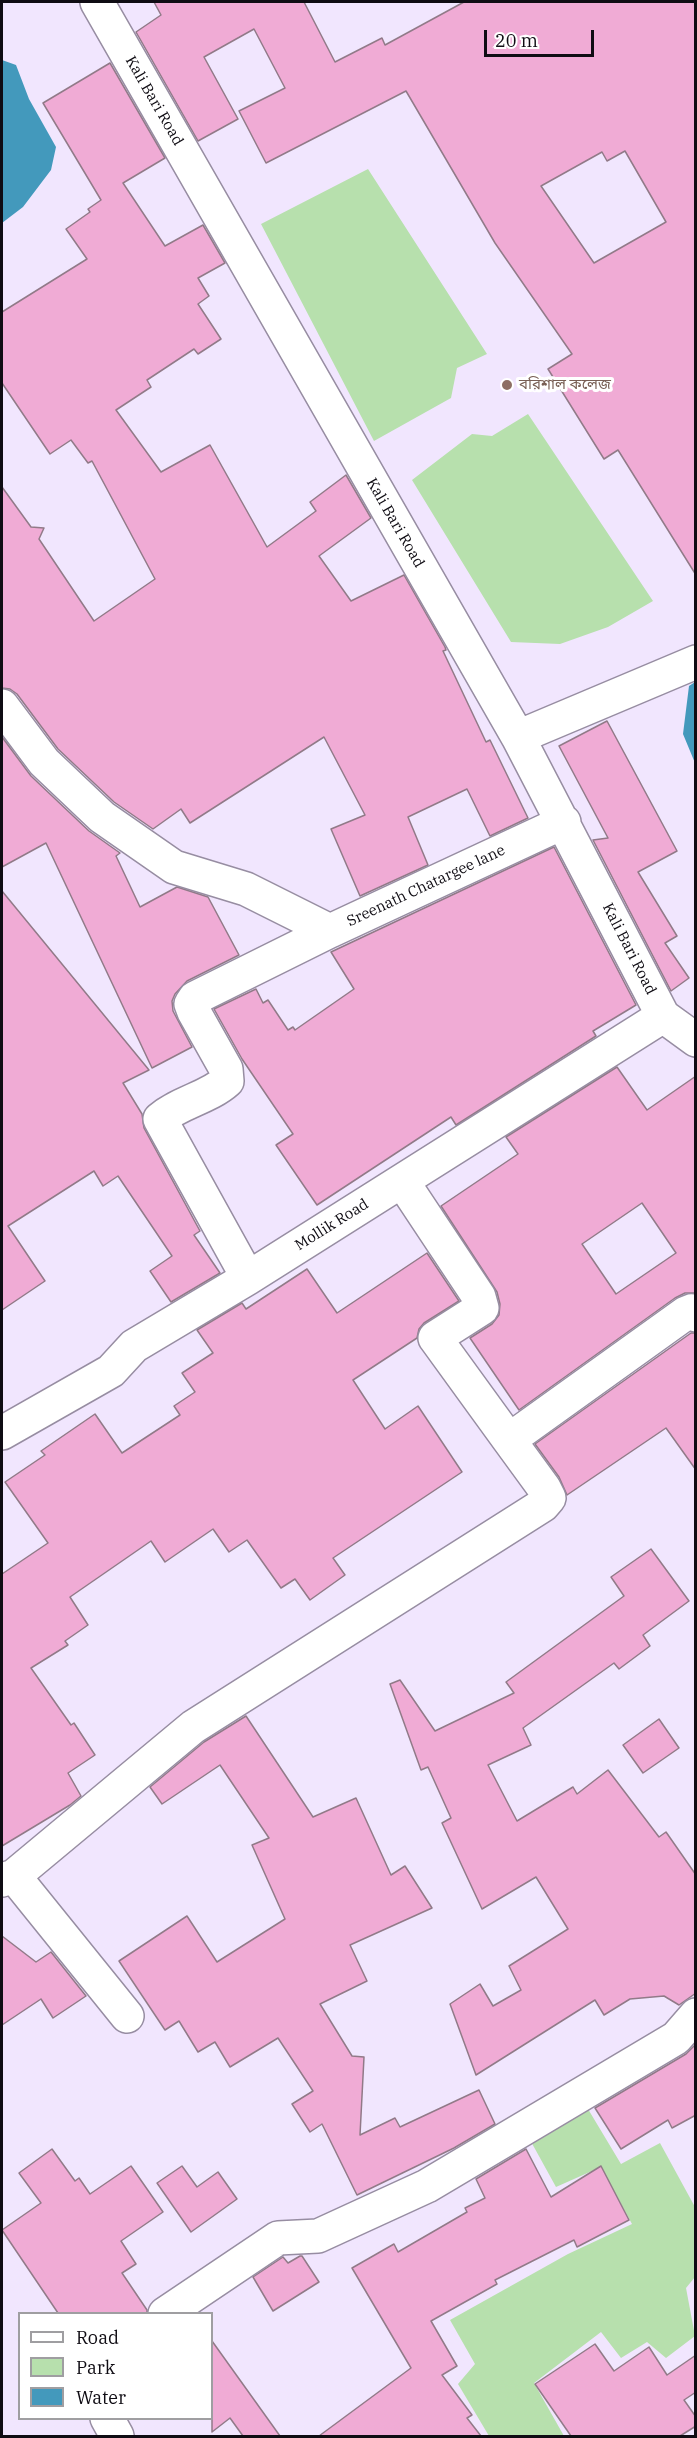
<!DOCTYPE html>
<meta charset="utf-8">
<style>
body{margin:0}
#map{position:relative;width:697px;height:2438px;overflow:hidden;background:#f1e6fe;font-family:"IBM Plex Serif",serif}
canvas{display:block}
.frame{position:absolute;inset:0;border:3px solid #0f0c13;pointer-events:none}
.legend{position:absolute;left:18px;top:2312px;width:195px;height:108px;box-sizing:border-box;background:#fff;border:2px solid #9f9ea1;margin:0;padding:8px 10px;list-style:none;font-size:18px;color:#0f0c13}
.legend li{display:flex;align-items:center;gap:12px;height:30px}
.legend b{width:30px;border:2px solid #9f9ea1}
.scale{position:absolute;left:484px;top:30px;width:110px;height:27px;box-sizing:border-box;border:3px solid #0f0c13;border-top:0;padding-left:8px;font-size:18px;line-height:21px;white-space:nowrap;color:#0f0c13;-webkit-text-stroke:4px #fff;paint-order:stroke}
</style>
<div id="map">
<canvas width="697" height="2438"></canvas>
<div class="frame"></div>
<ul class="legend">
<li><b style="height:8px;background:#fff"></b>Road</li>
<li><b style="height:16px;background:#b7e0ad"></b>Park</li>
<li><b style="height:16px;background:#4399bc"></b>Water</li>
</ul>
<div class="scale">20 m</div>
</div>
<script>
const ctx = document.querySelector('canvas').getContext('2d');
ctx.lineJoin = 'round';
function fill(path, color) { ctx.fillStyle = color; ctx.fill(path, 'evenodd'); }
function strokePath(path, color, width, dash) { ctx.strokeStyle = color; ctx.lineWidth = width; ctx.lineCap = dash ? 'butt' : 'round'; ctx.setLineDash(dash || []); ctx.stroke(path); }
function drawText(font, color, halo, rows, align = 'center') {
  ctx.font = font + ' "IBM Plex Serif","Noto Sans Bengali",serif'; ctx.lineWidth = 6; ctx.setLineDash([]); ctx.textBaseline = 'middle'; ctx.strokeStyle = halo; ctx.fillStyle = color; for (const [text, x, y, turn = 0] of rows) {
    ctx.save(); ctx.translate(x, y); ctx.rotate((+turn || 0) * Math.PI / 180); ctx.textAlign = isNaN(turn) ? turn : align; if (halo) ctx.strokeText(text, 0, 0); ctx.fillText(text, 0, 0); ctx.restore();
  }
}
fill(new Path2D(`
 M368 169 487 354 457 368 451 398 374 441 261 224Z
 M528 414 653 601 608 627 560 644 511 642 412 480 472 434 492 436Z
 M585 2104 621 2164 660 2143 695 2207V2277L686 2288 695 2336 666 2358 647 2342 621 2358 601 2332 534 2383 564 2436H489L458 2384 475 2364 450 2320 568 2254 632 2224 601 2167 556 2187 529 2138Z`), '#b7e0ad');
fill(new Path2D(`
 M2 60 16 65 29 99 56 147 51 170 23 207 2 223Z
 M695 682V763L683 734 689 686Z`), '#4399bc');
const building = new Path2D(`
 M154 2H304L335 62 382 38 385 45 464 2H696V575L618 450 604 459 548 369 572 354 495 243 406 91 266 163 239 111 285 88 254 29 204 57 238 119 198 141 136 32 161 15ZM625 151 666 222 594 263 541 186 602 152 607 161Z
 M110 63 165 158 123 183 165 246 203 225 225 263 198 278 209 296 198 304 221 339 198 354 194 349 147 380 151 387 116 410 161 472 210 445 267 547 316 511 310 502 346 475 371 518 319 556 351 601 404 575 445 647 446 650 443 651 486 742 490 740 528 818 490 836 467 789 408 817 428 865 360 896 331 829 365 815 324 737 190 823 181 809 153 829 114 802 58 749 17 694 10 689 2 688V487L31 527 44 528 39 539 94 621 155 579 92 461 88 463 71 440 50 454 2 383V312L87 259 66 229 90 212 88 209 101 200 43 103Z
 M607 721 677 851 638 872 677 936 665 943 689 978 671 991 593 840 608 838 559 746Z
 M2 737 31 776 89 831 120 853 116 856 140 907 177 887 208 897 239 955 187 981 175 994 172 1001 173 1011 192 1047 152 1068 46 843 2 867Z
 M554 847 636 1005 593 1031 596 1036 456 1125 451 1117 317 1205 276 1145 293 1134 242 1059 214 1009 256 989 263 1003 268 1000 288 1030 293 1027 295 1030 354 989 331 952Z
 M2 891 149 1070 123 1083 142 1114 144 1128 200 1231 194 1235 220 1273 171 1302 150 1271 172 1256 118 1176 103 1186 94 1171 8 1226 45 1281 2 1310Z
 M617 1067 647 1110 696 1076V1293H685L675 1298 519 1410 470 1338 492 1324 499 1315 500 1304 497 1292 441 1206 518 1154 506 1137ZM642 1203 676 1253 616 1294 582 1244Z
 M427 1253 459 1301 424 1323 419 1329 417 1338 353 1380 385 1429 418 1406 462 1472 333 1558 345 1575 310 1600 295 1579 281 1588 247 1540 229 1552 213 1529 165 1562 151 1541 70 1597 88 1625 65 1641 68 1645 31 1668 71 1725 74 1723 95 1755 68 1773 81 1796 70 1805 2 1846V1574L48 1543 5 1482 45 1455 41 1451 95 1414 122 1453 180 1415 174 1406 195 1392 182 1373 213 1353 197 1330 242 1303 246 1309 307 1269 337 1313Z
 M691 1333H696V1470L666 1428 567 1495 559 1477 535 1444Z
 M651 1549 689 1601 643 1635 650 1646 619 1669 614 1663 523 1728 531 1745 488 1765 517 1821 573 1787 577 1794 608 1770 659 1837 666 1832 696 1875V1993L679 2005 664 1996 630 1999 604 2015 595 2000 476 2075 450 2004 480 1984 493 2006 521 1990 509 1966 568 1929 536 1877 482 1909 442 1823 451 1818 428 1767 421 1770 390 1684 400 1680 435 1731 514 1693 506 1682 624 1596 611 1577Z
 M246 1716 313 1817 356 1798 391 1875 405 1866 432 1908 350 1945 367 1981 320 2004 352 2056 364 2057 360 2135 395 2118 400 2127 479 2090 495 2124 454 2148 357 2195 322 2124 310 2132 292 2104 313 2091 278 2038 230 2067 215 2042 198 2052 179 2021 165 2030 119 1961 187 1916 217 1962 285 1919 252 1845 269 1838 220 1765 162 1804 150 1787 204 1742Z
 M659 1719 679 1748 643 1773 623 1745Z
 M2 1936 36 1962 51 1952 86 1996 53 2018 41 1999 2 2025Z
 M696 2044V2115L672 2128 668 2120 621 2149 595 2108 686 2054Z
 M52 2149 75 2181 79 2178 90 2194 131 2166 163 2212 121 2241 136 2264 122 2273 147 2310V2313H58L2 2230 41 2203 19 2173Z
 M526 2149 551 2197 601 2166 629 2220 577 2247 574 2240 495 2280 497 2284 431 2321 457 2366 442 2375 472 2415 467 2418 481 2436H319L411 2368 352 2268 394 2244 398 2252 467 2212 465 2208 485 2198 476 2179Z
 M182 2166 197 2187 218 2172 237 2199 191 2232 157 2183Z
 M300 2256H302L319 2282 273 2311 253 2277 283 2257 288 2263Z
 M212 2341 280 2436H243L230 2418 212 2432Z
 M595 2344 614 2371 649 2347 667 2375 696 2355V2392L684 2400 696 2417V2426L680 2436H571L535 2384Z`);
fill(building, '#f0abd5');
strokePath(building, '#917a88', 1.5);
const minor = new Path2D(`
 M97 2 518 737 663 1016 696 1040
 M2 706 44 762 102 817 174 867 246 889 330 931 564 822
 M518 737 696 662
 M402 1181 479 1297 482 1308 435 1338 509 1440 686 1313 691 1311 696 1315
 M248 1278 160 1119C180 1102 208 1098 227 1081L226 1069 194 1012 191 1004 195 998 330 931
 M2 1433 111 1371 134 1346 248 1278 663 1016
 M14 1876 193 1727 543 1505 549 1498 544 1488 509 1440
 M2 1880 14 1876 127 2016
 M165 2314 278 2238 318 2236 427 2186 676 2038 696 2015
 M107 2418 117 2436`);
strokePath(minor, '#978da2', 36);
strokePath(minor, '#fff', 33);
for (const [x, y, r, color] of [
 [507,385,6,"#8d6e63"]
]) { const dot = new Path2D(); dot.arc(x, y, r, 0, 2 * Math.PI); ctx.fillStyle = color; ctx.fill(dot); strokePath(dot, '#fff', 2); }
drawText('15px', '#0f0c13', '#fff', [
 ["Kali Bari Road",154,101,60],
 ["Kali Bari Road",395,523,60],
 ["Sreenath Chatargee lane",426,886,-25],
 ["Kali Bari Road",629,949,63],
 ["Mollik Road",332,1225,-32]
]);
drawText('15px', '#785e54', '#fff', [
 ["বরিশাল কলেজ",519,385]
], 'left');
</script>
